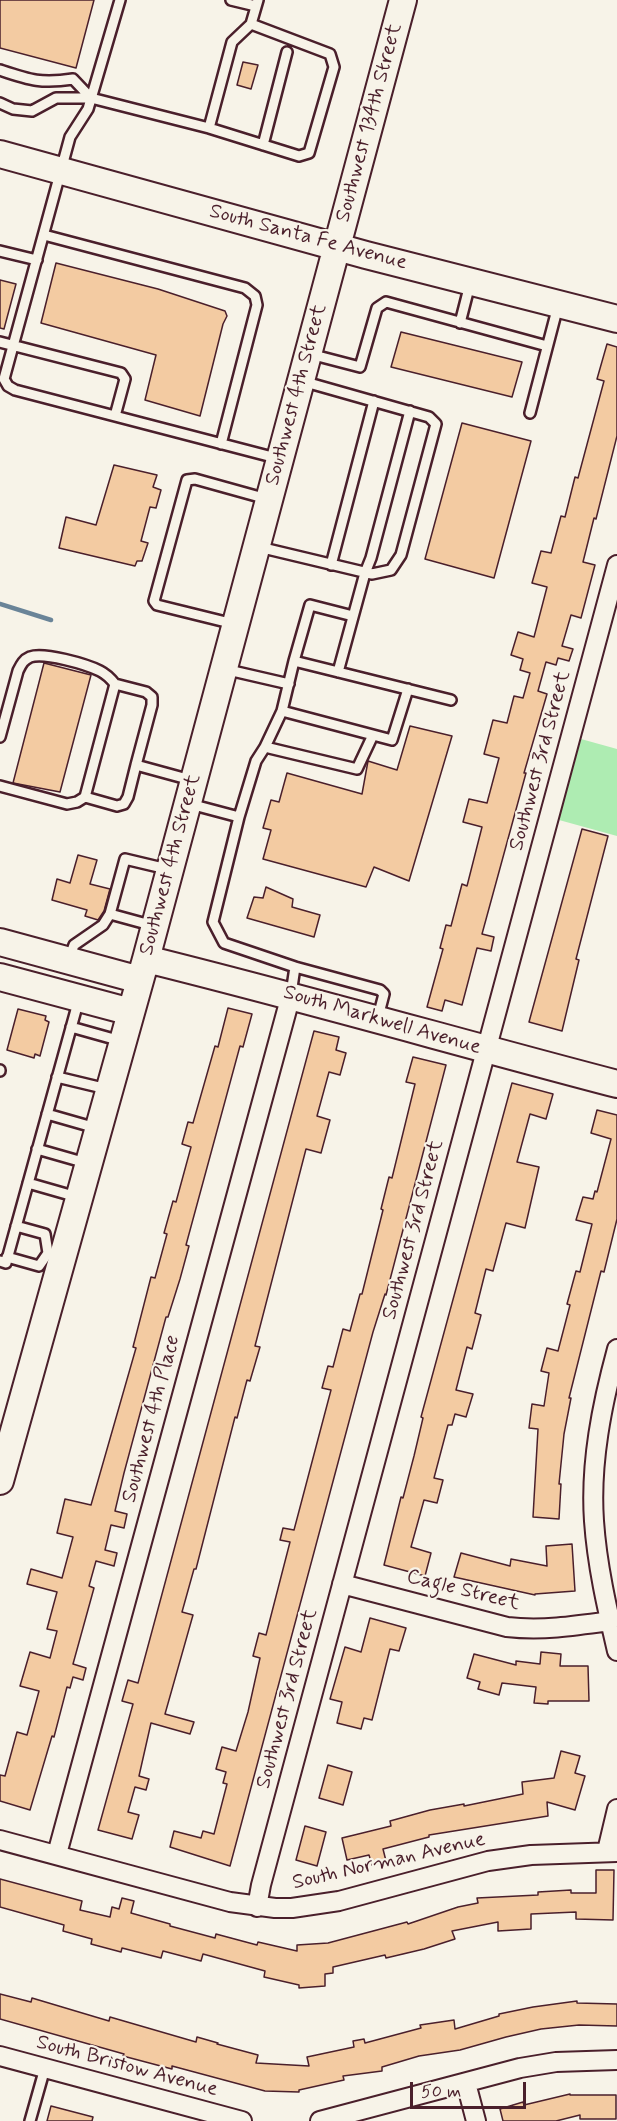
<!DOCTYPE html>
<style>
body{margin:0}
#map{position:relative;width:617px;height:2121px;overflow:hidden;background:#f7f3e8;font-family:Mynerve,sans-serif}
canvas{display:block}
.scale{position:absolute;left:410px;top:2082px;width:116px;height:27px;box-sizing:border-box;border:3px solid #4a1f2b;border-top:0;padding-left:8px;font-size:18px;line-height:21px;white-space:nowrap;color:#4a1f2b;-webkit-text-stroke:4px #f7f3e8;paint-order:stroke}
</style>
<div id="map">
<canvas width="617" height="2121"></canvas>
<div class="scale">50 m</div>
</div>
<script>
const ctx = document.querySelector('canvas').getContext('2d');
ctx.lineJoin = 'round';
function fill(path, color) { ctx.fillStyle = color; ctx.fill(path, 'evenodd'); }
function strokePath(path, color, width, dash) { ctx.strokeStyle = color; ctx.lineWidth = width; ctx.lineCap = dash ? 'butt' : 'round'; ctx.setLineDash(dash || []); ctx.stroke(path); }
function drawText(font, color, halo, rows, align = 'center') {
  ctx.font = font + ' Mynerve,sans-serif'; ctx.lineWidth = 4.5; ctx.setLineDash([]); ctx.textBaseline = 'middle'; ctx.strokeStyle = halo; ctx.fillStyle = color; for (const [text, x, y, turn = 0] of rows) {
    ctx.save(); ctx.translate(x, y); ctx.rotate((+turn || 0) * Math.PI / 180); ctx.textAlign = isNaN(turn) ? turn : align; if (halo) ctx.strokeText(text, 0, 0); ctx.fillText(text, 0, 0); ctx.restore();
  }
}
fill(new Path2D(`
 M581 739 617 749V836L559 820Z`), '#aeecb2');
strokePath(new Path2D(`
 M0 604 51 620`), '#6a8498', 4.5);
const building = new Path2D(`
 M0 0H94L76 68 0 48Z
 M243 62 258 65 251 89 237 85Z
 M56 263 158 289 225 311 227 316 223 324 200 416 145 400 156 355 41 323Z
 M0 280 16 284 4 329 0 328Z
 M401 332 522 362 512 397 391 367Z
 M607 344 617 347V436L596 519 594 518 583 562 595 565 581 618 571 615 562 646 573 649 569 661 558 658 556 665 546 662 538 691 547 694 524 773H526L482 934 494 937 491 951 477 948 462 1005 445 1000 442 1011 427 1007 443 949 440 948 446 925 451 926 462 884 467 886 482 827 463 822 469 799 487 803 499 758 484 754 493 720 507 723 514 696 523 698 530 673 520 670 523 659 511 655 518 632 534 637 547 587 532 583 541 551 551 553 561 516 565 517 575 477 578 478 604 381 597 379Z
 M462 423 531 441 494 578 425 559Z
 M114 465 157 475 153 487 161 490 156 508 150 507 141 541 148 543 142 561H137L135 566 59 548 66 517 96 525Z
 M44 663 91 675 60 792 13 783Z
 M410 726 452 736 409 881 374 867 366 887 263 859 271 830 263 828 271 800 279 802 287 773 362 794 368 761 397 770Z
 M582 829 608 836 576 959 579 960 562 1031 529 1022Z
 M78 855 97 860 90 884 110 889 104 911 98 920 85 916 87 910 52 900 57 879 70 883Z
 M266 887 293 899 292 907 320 915 314 937 247 918 254 897 263 898Z
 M228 1008 252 1014 243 1047 240 1046 186 1245 189 1246 180 1279 168 1317H166L124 1473 115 1511 127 1514 124 1528 111 1525 105 1550 117 1553 114 1566 96 1561 89 1586 94 1588 73 1664 86 1668 83 1680 73 1677 70 1688 67 1687 54 1737 52 1736 30 1810 0 1801V1775L5 1776 17 1732 27 1735 39 1691 20 1686 30 1652 50 1658 57 1631 47 1629 57 1592 27 1584 31 1569 62 1578 73 1537 57 1533 65 1499 91 1505 136 1348 133 1347 151 1277 155 1278 167 1234 164 1233 173 1201 176 1202 191 1147 182 1144 188 1122 193 1123 215 1046 218 1047Z
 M18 1009 46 1016 45 1020 49 1022 40 1056 35 1054 34 1058 7 1050Z
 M314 1031 339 1037 336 1050 346 1053 340 1075 329 1072 317 1116 330 1120 321 1153 306 1149 255 1346 260 1347 250 1381 247 1380 237 1418 235 1417 196 1569H194L182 1612 193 1615 165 1714 194 1722 190 1734 151 1723 139 1776 149 1779 146 1790 135 1787 128 1812 139 1815 132 1839 98 1830 133 1704 122 1701 128 1680 138 1683Z
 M413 1057 446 1065 386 1295 385 1294 373 1332 230 1866 170 1847 174 1831 201 1838 203 1831 214 1834 227 1784 223 1783 226 1772 216 1769 222 1747 236 1751 248 1712 260 1658 253 1656 259 1633 266 1635 290 1542 280 1540 283 1528 294 1530 331 1390 322 1388 328 1366 333 1367 343 1329 350 1331 360 1294H362L383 1210 381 1209 389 1177 392 1178 415 1084 406 1082Z
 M512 1083 553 1094 546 1119 530 1114 517 1162 539 1167 525 1228 506 1223 493 1271 486 1269 475 1313 481 1315 472 1349 467 1347 456 1390 473 1394 466 1417 455 1414 452 1425H448L434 1478 443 1480 437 1503 424 1500 411 1547 431 1553 425 1576 384 1565 401 1497 403 1498 414 1456 423 1418 421 1417Z
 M597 1110 617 1115V1219L604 1272 601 1271 569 1398H571L564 1434 559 1484H561L559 1519 533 1517 538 1429 529 1428 532 1404 544 1406 549 1373 541 1371 547 1348 558 1351 570 1305 567 1304 576 1271 580 1272 592 1224 576 1220 583 1197 593 1199 595 1191 597 1192 611 1139 591 1133Z
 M572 1544 575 1591 535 1594V1595L454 1577 461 1553 510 1566 511 1559 547 1566 546 1546Z
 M370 1618 406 1628 399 1651 390 1649 372 1720 364 1718 361 1729 337 1723 342 1702 330 1699 345 1647 361 1652Z
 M541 1652 561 1654 560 1666H588L589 1701H548V1704L534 1703 536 1687 502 1683 499 1695 478 1689 480 1682 467 1678 474 1654 516 1665V1661L540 1664Z
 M561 1751 580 1756 575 1773 585 1776 575 1810 547 1802 548 1816 429 1835V1837L383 1849 386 1861 372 1865 369 1855 347 1860 342 1838 391 1826 390 1821 430 1810 464 1804V1806L523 1794 522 1782 554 1778Z
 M328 1765 352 1772 343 1805 319 1798Z
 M305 1826 326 1832 317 1866 296 1860Z
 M596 1870H614L613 1920 576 1919V1912L531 1914V1929L498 1931V1922L452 1931 455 1939 424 1949 386 1958 385 1955 333 1967V1973L325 1974V1986L299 1988V1985L264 1977 265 1971 203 1954 201 1961 163 1951 161 1958 122 1948 121 1952 91 1944 92 1939 63 1931 64 1925 0 1907V1879L82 1901 80 1910 110 1917 112 1907 119 1909 122 1898 134 1901 131 1913 170 1924V1926L215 1938 216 1934 257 1945 258 1942 297 1951V1945L328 1943 407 1922 408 1924 458 1907 478 1903 477 1898 538 1895V1892L571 1890V1893H596Z
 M0 1994 31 2002 32 1998 109 2021 110 2017 196 2042 197 2037 218 2043 217 2044 258 2055 256 2063 309 2066 307 2057 354 2047 353 2041 364 2039 365 2043 421 2028 420 2025 454 2020 455 2029 499 2016V2014L533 2007 577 2001V2003L617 2004V2026L579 2025 541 2029 506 2037 460 2050 419 2056 382 2067V2071L343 2076 344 2080 299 2090V2092L265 2091 172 2066V2069L123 2056 124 2054 0 2019Z
 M570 2094V2095H616V2119H580V2115L556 2121H503L500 2109 523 2102 524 2105Z
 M51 2106 93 2117 92 2121H47Z`);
fill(building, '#f3cba2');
strokePath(building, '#4a1f2b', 1.5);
const lane = new Path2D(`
 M120 0 88 109 70 137 4 379 8 386 15 390 280 459
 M231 0 256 6
 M0 70C30 80 41 84 73 79L91 98
 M0 103 13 109 32 111 56 98H91L209 128 232 42 251 24 258 0
 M209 128 299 156 309 153 334 67 330 54 251 24
 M263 145 287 52
 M44 235 245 288 255 296 257 305 221 444
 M0 251 37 260
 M460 323 470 284
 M0 342 121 373 125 379 115 416
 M310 354 360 367 377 308 386 302 547 346
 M530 413 558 306
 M259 547 372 574 391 570 401 555 436 424 429 417 309 383 304 379
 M331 565 374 401
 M234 624 157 605 154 601 187 480 195 479 267 499
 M294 661 310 605 353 616
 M224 669 289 684
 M338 672 365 573 371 558 410 411
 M373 735 392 740 408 689
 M0 737 18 671C21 665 23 660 30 657 44 652 86 664 100 671 106 674 111 679 115 684
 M265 747 357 769 373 735 282 711
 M136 765 152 705V697L146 692 115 684 85 797 117 806 124 804 128 797 136 765 191 780
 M0 786 67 804 77 802 85 797
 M190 804 239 817 256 761 265 747 282 711 294 661 451 700
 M239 817 213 922 224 943 295 967 291 994
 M154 926 110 914 125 859 167 869
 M69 959 74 945 103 925 110 914
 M295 967 380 990 384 994 378 1017
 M71 1027 121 1041
 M0 1070V1071
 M57 1077 107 1089
 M47 1114 96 1128
 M37 1149 86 1163
 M28 1183 77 1197
 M16 1226 45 1234 48 1253 60 1257
 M7 1257 39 1266 48 1253
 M0 1261 6 1263 79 999
 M30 2121 45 2068`);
const street = new Path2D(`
 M617 1349C602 1404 590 1463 594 1521 597 1565 607 1608 617 1651
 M342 1584 507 1627C542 1631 575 1626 610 1621
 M0 1840 230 1902 275 1908H292L339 1901 488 1861 531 1855 617 1852
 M607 1851 617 1809
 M57 1854 291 995
 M257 1907 261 1885 617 565
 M0 2056 242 2121
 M466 2083 476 2121
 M320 2121 520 2068 556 2062 617 2060`);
const secondary = new Path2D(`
 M0 154 366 255 617 319
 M0 942 140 980
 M146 959C304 998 460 1043 617 1084
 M0 977 131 1012
 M0 1481 146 959 403 0`);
strokePath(lane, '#4a1f2b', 14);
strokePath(street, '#4a1f2b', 22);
strokePath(secondary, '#4a1f2b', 30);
strokePath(lane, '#f7f3e8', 9);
strokePath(street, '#f7f3e8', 18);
strokePath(secondary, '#f7f3e8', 26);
drawText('21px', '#4a1f2b', '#f7f3e8', [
 ["Southwest 134th Street",370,123,-75],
 ["South Santa Fe Avenue",308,238,15],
 ["Southwest 4th Street",297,395,-75],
 ["Southwest 3rd Street",541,761,-75],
 ["Southwest 4th Street",171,865,-75],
 ["South Markwell Avenue",382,1021,16],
 ["Southwest 3rd Street",414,1230,-75],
 ["Southwest 4th Place",152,1419,-75],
 ["Cagle Street",463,1591,14],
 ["Southwest 3rd Street",288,1699,-75],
 ["South Norman Avenue",389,1862,-13],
 ["South Bristow Avenue",127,2067,15]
]);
</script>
